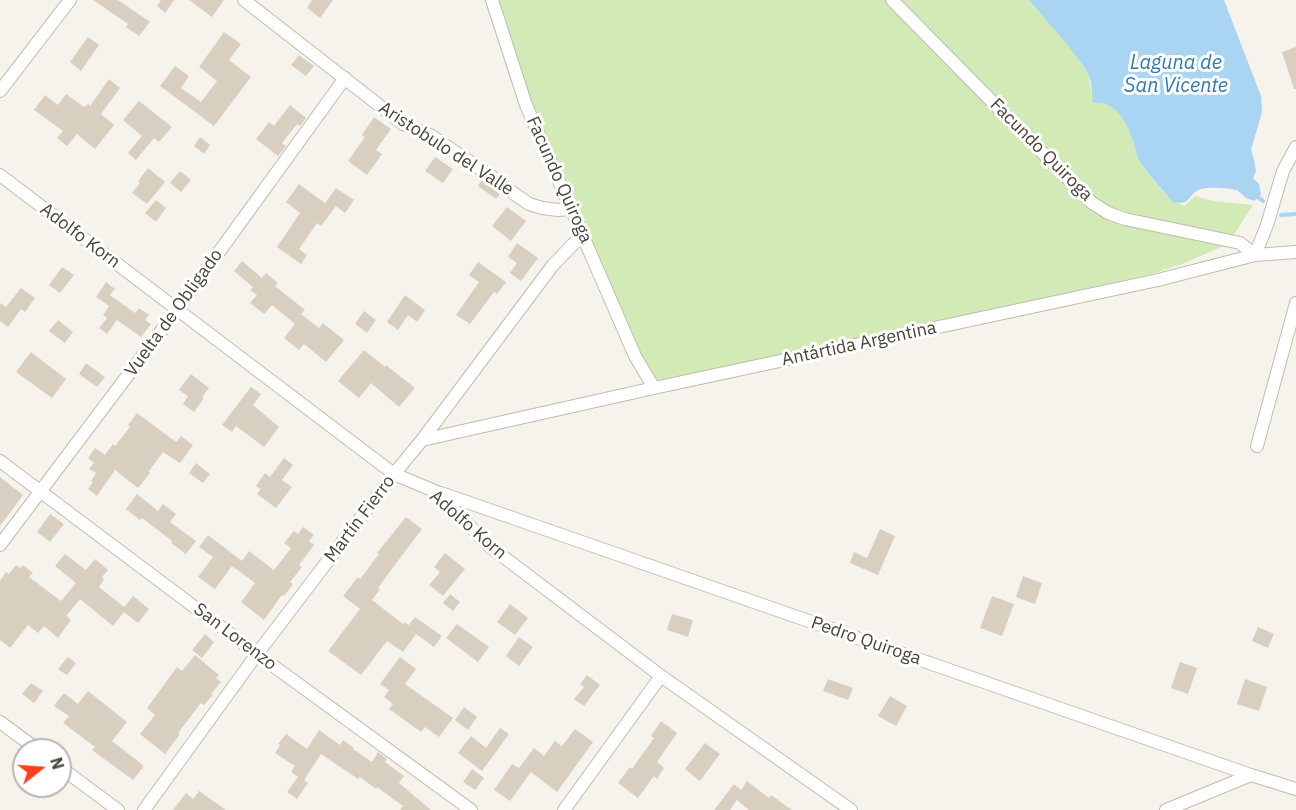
<!DOCTYPE html>
<meta charset="utf-8">
<style>
body{margin:0}
#map{position:relative;width:1296px;height:810px;overflow:hidden;background:#f6f3ec;font-family:"IBM Plex Sans",sans-serif}
canvas{display:block}
.north{position:absolute;left:12px;top:738px;width:60px;height:60px;box-sizing:border-box;background:#fff;border:2px solid #b7b4b0;border-radius:50%;rotate:73deg;font-size:16px;font-weight:700;line-height:24px;text-align:center;color:#4b4439}
.north::after{content:'';display:block;margin:auto;width:21px;height:27px;background:#fc3f1d;clip-path:polygon(50% 0,100% 100%,50% 72%,0 100%)}
</style>
<div id="map">
<canvas width="1296" height="810"></canvas>
<div class="north">N</div>
</div>
<script>
const ctx = document.querySelector('canvas').getContext('2d');
ctx.lineJoin = 'round';
function fill(path, color) { ctx.fillStyle = color; ctx.fill(path, 'evenodd'); }
function strokePath(path, color, width, dash) { ctx.strokeStyle = color; ctx.lineWidth = width; ctx.lineCap = dash ? 'butt' : 'round'; ctx.setLineDash(dash || []); ctx.stroke(path); }
function drawText(font, color, halo, rows, align = 'center') {
  ctx.font = font + ' "IBM Plex Sans",sans-serif'; ctx.lineWidth = 6; ctx.setLineDash([]); ctx.textBaseline = 'middle'; ctx.strokeStyle = halo; ctx.fillStyle = color; for (const [text, x, y, turn = 0] of rows) {
    ctx.save(); ctx.translate(x, y); ctx.rotate((+turn || 0) * Math.PI / 180); ctx.textAlign = isNaN(turn) ? turn : align; if (halo) ctx.strokeText(text, 0, 0); ctx.fillText(text, 0, 0); ctx.restore();
  }
}
fill(new Path2D(`
 M492 0H1029C1047 21 1070 43 1084 67 1092 79 1089 93 1096 103 1113 101 1126 121 1132 136 1134 144 1135 152 1138 159 1143 169 1163 193 1172 199 1176 202 1180 204 1184 206L1195 196 1213 201 1253 205 1228 244 1182 264 1155 273 654 388 555 174Z`), '#d2eab5');
fill(new Path2D(`
 M1029 0H1224L1261 96 1262 112 1251 150 1254 160 1256 171 1253 178 1259 184 1261 194 1255 201 1246 198 1237 190C1228 188 1206 186 1198 190 1187 196 1191 206 1173 202 1162 189 1149 176 1140 162 1135 154 1135 144 1131 135 1126 121 1113 101 1096 103L1093 102 1091 82 1085 68 1066 43Z`), '#a9d4f2');
strokePath(new Path2D(`
 M1258 197 1263 201
 M1281 215 1296 214`), '#a9d4f2', 4);
fill(new Path2D(`
 M93 0H118L150 22 139 36 126 27 128 24Z
 M161 0H174L165 13 157 6Z
 M189 0H224L212 17Z
 M312 0H333L320 18 307 8Z
 M224 32 241 44 229 60 251 77 214 126 160 86 175 66 189 76 181 88 201 102 217 81 199 67Z
 M88 37 99 45 81 71 70 62Z
 M1296 47V89H1294L1282 52Z
 M299 55 314 66 306 76 291 65Z
 M109 79 120 88 101 114 114 125 95 149 77 134 67 146 57 138 63 131 34 110 45 95 58 105 66 94 84 107 88 104 90 106Z
 M139 101 172 127 159 142 154 138 136 160 128 153 142 136 123 120Z
 M290 105 306 118 300 126 297 124 282 143 286 146 278 156 256 139 269 122 274 126Z
 M374 117 391 129 376 150 382 154 367 175 348 161 365 137 362 135Z
 M200 137 210 145 204 154 194 146Z
 M435 157 453 169 443 183 425 171Z
 M148 168 165 182 147 204 132 193 140 183 138 181Z
 M180 171 191 180 181 192 170 183Z
 M482 180 500 194 496 199 478 186Z
 M299 184 325 203 336 188 354 200 345 213 336 206 321 226 317 223 299 249 307 255 301 264 277 247 300 213 286 202Z
 M156 200 166 208 156 222 145 213Z
 M507 207 526 221 511 241 492 226Z
 M517 243 538 258 521 281 510 273 517 263 508 257Z
 M242 261 262 278 266 273 278 283 275 286 305 310 301 314 319 328 323 323 344 340 326 362 304 344 299 350 284 338 295 324 272 305 264 314 250 303 257 295 250 290 253 287 234 271Z
 M478 262 506 282 497 294 494 292 470 324 456 315 479 282 469 275Z
 M62 267 74 275 60 293 49 285Z
 M106 282 115 289 110 295 135 313 139 308 149 315 145 320 151 324 141 337 117 320 107 334 99 328 107 318 103 315 109 306 96 297Z
 M21 288 35 298 25 312 21 309 8 327 0 321V303L6 307Z
 M405 295 425 310 417 322 408 315 398 330 387 322Z
 M364 311 376 320 367 333 355 324Z
 M58 320 73 332 65 343 49 331Z
 M364 350 385 367 386 365 415 388 399 407 371 383 359 398 338 381Z
 M31 352 66 379 52 398 16 372Z
 M86 363 105 377 97 387 79 374Z
 M191 374 209 388 202 397 204 398 194 412 183 404 188 396 179 390Z
 M251 387 261 394 253 405 279 427 264 447 236 426 232 432 222 425Z
 M137 413 176 442 181 436 193 445 180 463 163 452 149 471 150 473 138 488 115 470 97 496 88 489 93 482 91 481 96 473 89 469 94 463 88 458 95 448 105 455 113 444 115 446 130 427 128 425Z
 M284 458 293 465 282 480 292 487 276 508 257 494 261 489 256 486 265 473 270 477Z
 M196 463 210 474 203 483 189 473Z
 M0 477 23 495 0 526Z
 M137 494 158 511 163 504 176 514 170 522 196 541 186 554 171 543 172 541 142 518 140 520 126 509Z
 M50 514 64 524 50 542 37 532Z
 M406 517 422 529 391 570 378 588 380 589 372 600 403 624 404 622 409 625 415 617 442 636 434 647 416 634 403 652 387 641 361 675 328 651 360 609 343 596 358 577 360 579 379 554 377 553Z
 M303 527 314 535 309 541 314 545 299 565 302 567 290 582 293 584 284 596 282 595 264 620 241 602 255 583 232 566 215 589 198 577 213 557 199 547 208 535 242 561 249 551 274 570 291 548 284 543 294 531 298 534Z
 M880 529 895 536 878 575 850 563 854 552 867 558Z
 M445 553 465 569 443 596 429 585 440 572 434 567Z
 M65 554 86 570 95 559 108 570 102 577 104 580 99 587 124 607 133 596 149 609 138 623 124 612 113 626 80 599 66 616 71 620 58 638 44 626 38 633 28 625 10 648 0 640V581L6 572 9 574 16 565 21 568 23 565 33 573 29 577 61 601 76 583 55 566Z
 M1023 576 1042 583 1035 604 1016 597Z
 M450 594 460 602 453 611 443 603Z
 M992 596 1014 604 1002 636 980 628Z
 M510 604 528 618 515 635 497 622Z
 M672 614 693 620 688 637 667 630Z
 M457 624 489 647 478 662 446 638Z
 M1258 627 1274 634 1268 648 1252 641Z
 M205 634 214 642 202 658 192 650Z
 M519 637 533 647 519 666 506 656Z
 M195 655 219 675 216 678 221 682 211 694 213 695 204 705 201 703 178 733 180 734 165 754 140 734 155 715 147 708 177 667 182 671Z
 M68 657 76 663 67 675 58 669Z
 M400 657 416 669 405 684 453 718 439 737 425 727 421 732 389 709 393 704 384 697 389 690 380 684Z
 M1180 662 1197 668 1188 694 1171 688Z
 M587 675 600 685 584 706 574 699 584 687 580 684Z
 M828 679 853 688 848 700 823 691Z
 M1245 679 1267 687 1259 711 1237 704Z
 M31 683 43 691 34 703 22 694Z
 M88 691 127 722 112 741 144 766 133 780 92 750 95 747 63 723 69 716 54 706 64 693 78 704Z
 M890 696 907 706 896 726 878 716Z
 M464 707 477 717 468 730 455 720Z
 M661 721 677 733 657 762 664 768 657 779 654 776 638 798 618 783 630 767 632 769 654 738 651 736Z
 M500 728 509 734 482 771 458 753 471 736 486 748Z
 M575 729 593 742 557 792 531 772 510 801 494 790 512 764 519 768 534 748 544 756 555 741 562 746Z
 M319 730 340 745 343 740 354 748 353 749 372 762 378 752 387 759 385 762 404 776 399 783 431 810H400L403 806 377 787 376 789 360 777 358 779 321 754 304 780 308 783 297 799 287 792 298 777 291 772 295 766 275 753 280 745 278 744 286 734 307 749Z
 M705 743 720 754 700 781 685 769Z
 M472 769 484 778 475 790 463 782Z
 M747 781 769 798 771 795 792 810H749L737 800 730 810H714L734 784 741 790Z
 M199 791 226 810H173L186 793 193 799Z`), '#d8cfc1');
const minor = new Path2D(`
 M244 0 403 124 430 135 497 180 509 190 529 204 542 208 558 210 571 209
 M492 0 526 105 635 356 654 388
 M892 0 1091 202 1108 213 1125 219 1240 243 1255 255 1267 225 1283 171 1296 147
 M0 91 70 0
 M0 175 394 474 437 492 489 546 661 676 851 810
 M422 440 654 388 1158 280 1255 255 1296 252
 M1257 446 1296 303
 M0 461 257 654 471 810
 M441 493 1251 775 1296 789
 M0 545 177 310 345 78
 M0 722 38 750
 M60 767 118 810
 M144 810 257 654 394 474 422 440 553 265 583 234
 M564 810 661 676
 M1166 810 1251 775`);
strokePath(minor, '#c2bbae', 14);
strokePath(minor, '#fff', 12);
drawText('18px', '#4b4439', '#fff', [
 ["Aristobulo del Valle",446,149,33],
 ["Facundo Quiroga",1041,150,45],
 ["Facundo Quiroga",559,180,66],
 ["Adolfo Korn",80,236,37],
 ["Vuelta de Obligado",174,313,-54],
 ["Antártida Argentina",859,344,-12],
 ["Martín Fierro",360,519,-53],
 ["Adolfo Korn",468,525,41],
 ["San Lorenzo",235,637,37],
 ["Pedro Quiroga",866,641,19]
]);
drawText('italic 20px', '#2e7ab2', '#fff', [
 ["Laguna de",1176,63],
 ["San Vicente",1176,86]
]);
</script>
